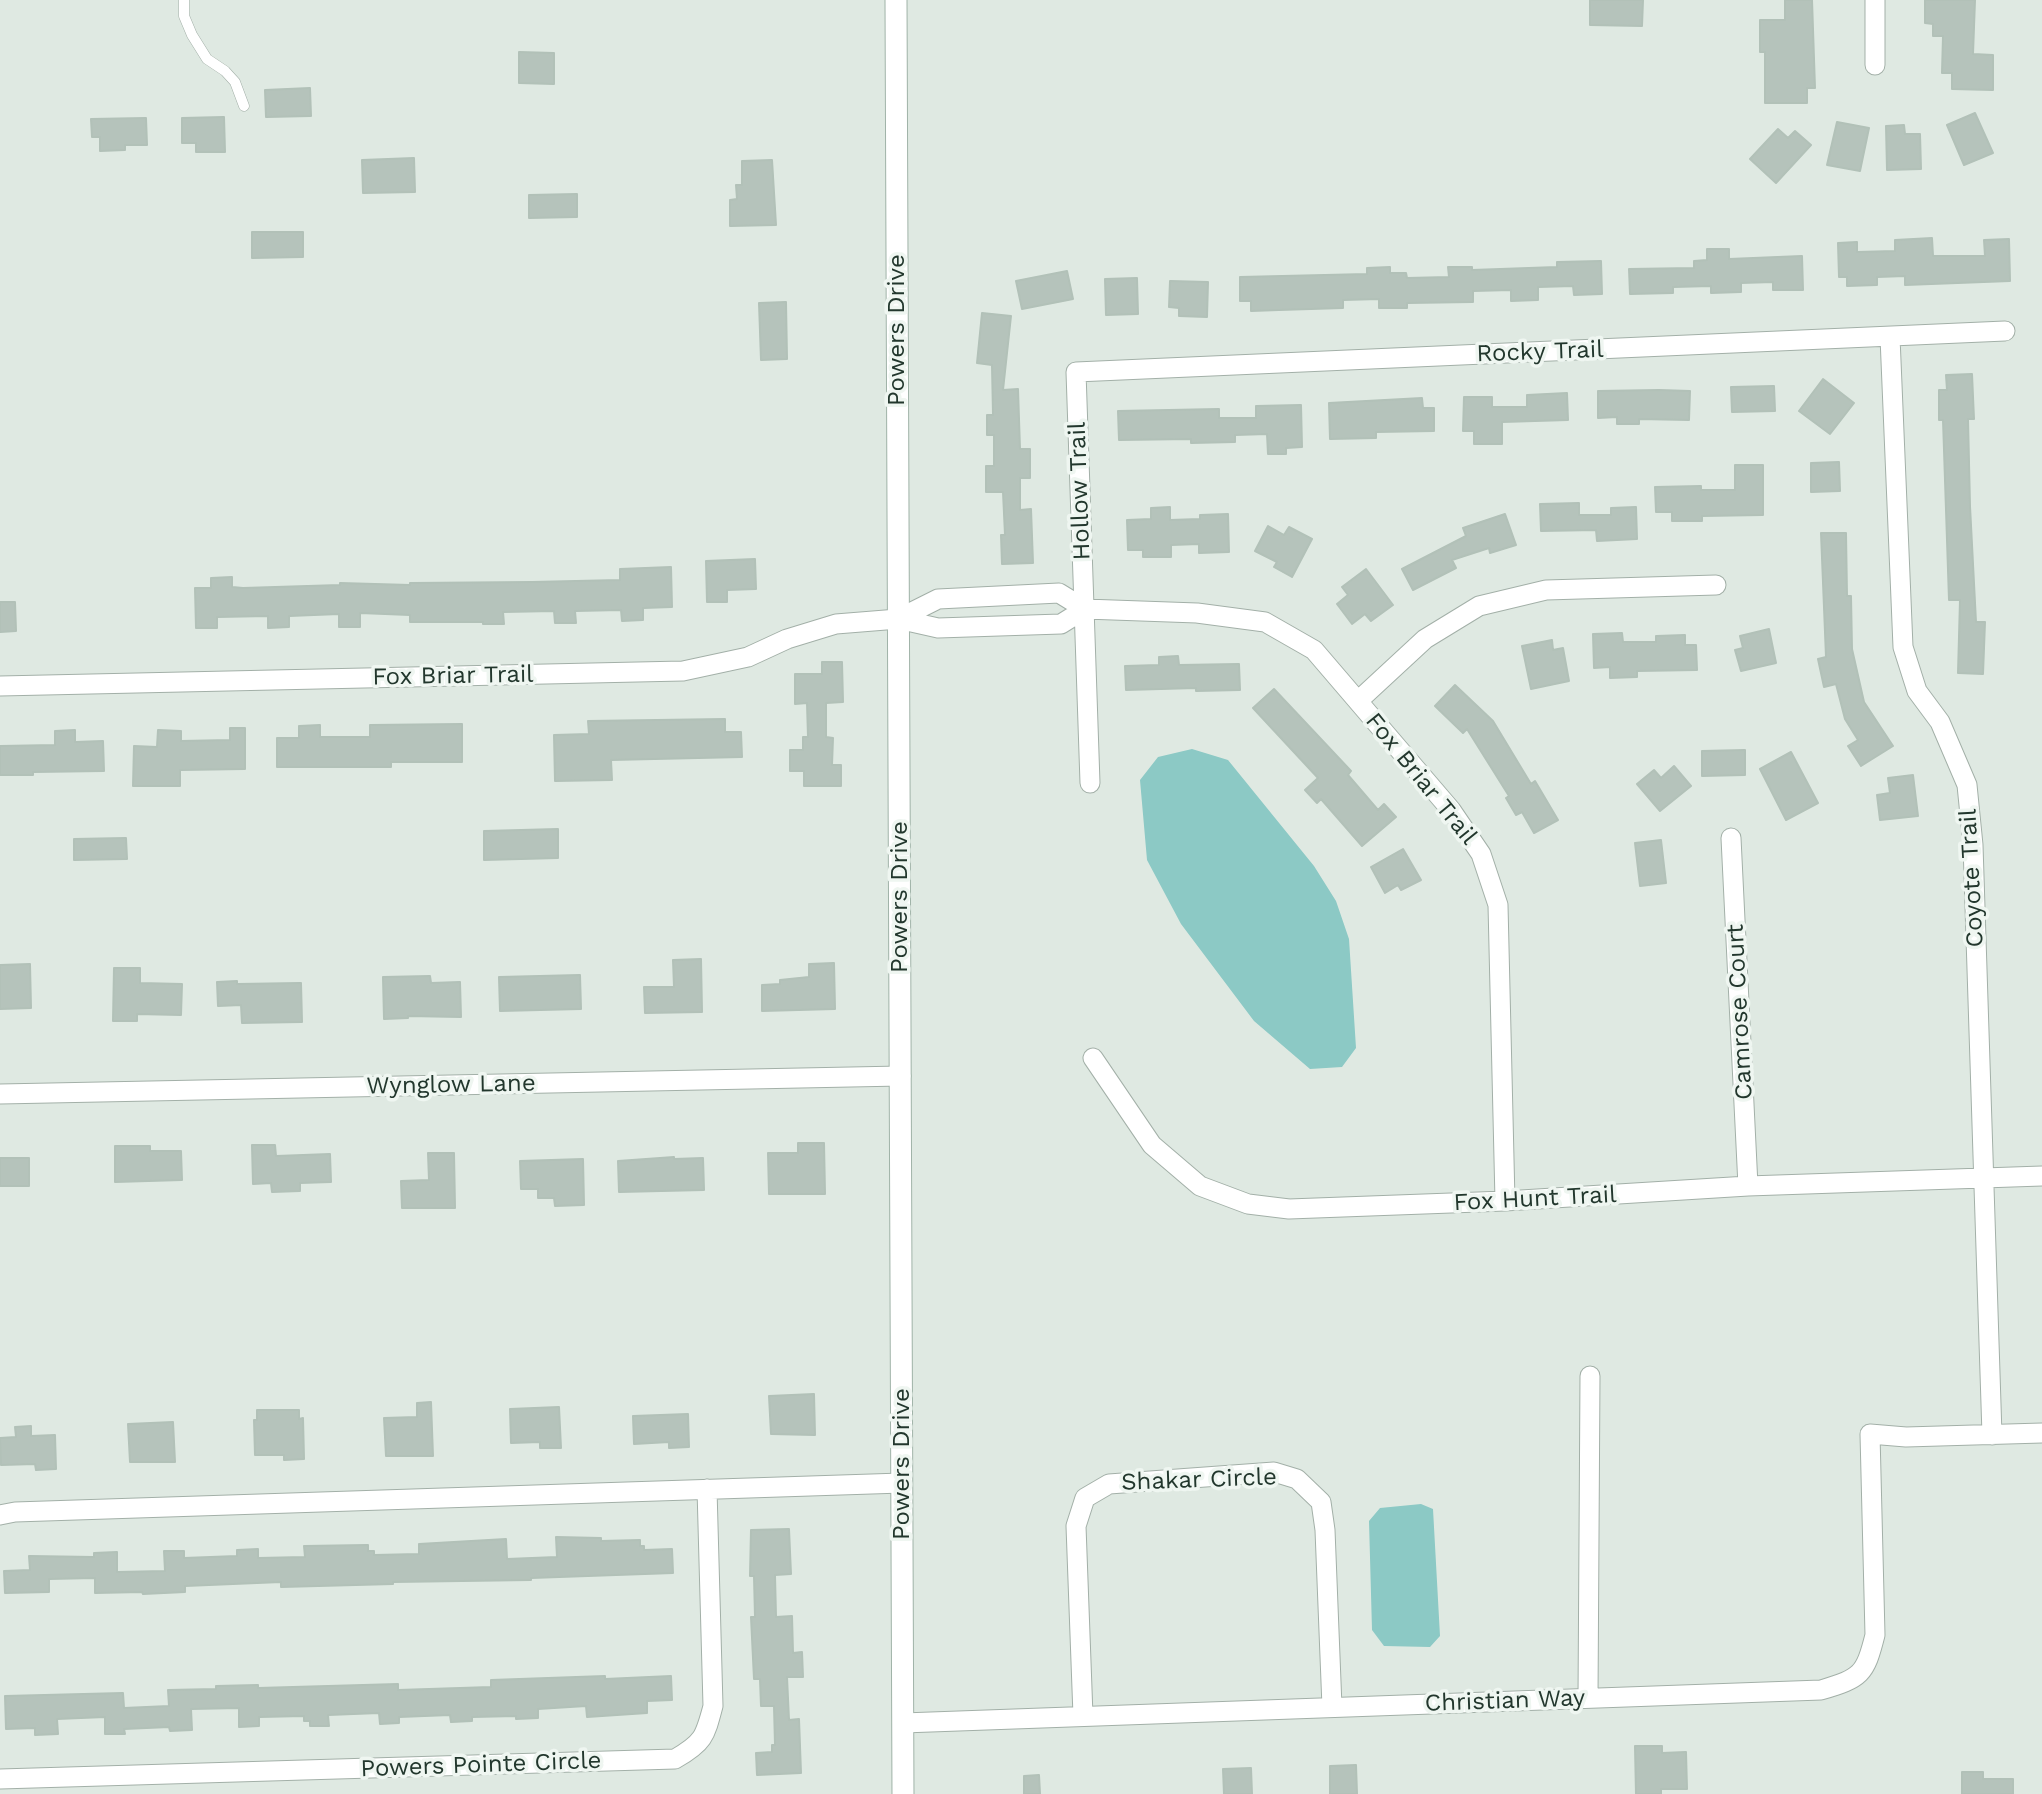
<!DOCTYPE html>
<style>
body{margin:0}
canvas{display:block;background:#dfe9e2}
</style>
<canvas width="2042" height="1794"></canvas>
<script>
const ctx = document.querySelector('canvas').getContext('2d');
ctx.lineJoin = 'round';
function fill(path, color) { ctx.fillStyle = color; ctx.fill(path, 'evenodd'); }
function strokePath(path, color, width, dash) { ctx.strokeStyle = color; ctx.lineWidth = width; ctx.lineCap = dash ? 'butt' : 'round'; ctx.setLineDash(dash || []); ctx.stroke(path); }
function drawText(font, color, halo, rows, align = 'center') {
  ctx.font = font + ' "Work Sans",sans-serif'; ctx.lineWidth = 7; ctx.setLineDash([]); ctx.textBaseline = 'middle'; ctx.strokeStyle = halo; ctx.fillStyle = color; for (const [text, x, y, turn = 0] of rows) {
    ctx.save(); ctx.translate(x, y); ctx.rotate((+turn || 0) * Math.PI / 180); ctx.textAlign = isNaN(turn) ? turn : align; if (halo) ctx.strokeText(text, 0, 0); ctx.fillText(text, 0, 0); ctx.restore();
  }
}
fill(new Path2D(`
 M1192 749 1228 760 1314 866 1336 901 1349 939 1356 1048 1342 1067 1310 1069 1254 1021 1181 924 1147 860 1140 780 1158 757Z
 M1421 1504 1433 1509 1440 1636 1430 1647 1384 1646 1372 1630 1369 1521 1380 1508Z`), '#8cc9c5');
const building = new Path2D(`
 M1590 0H1643L1642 26 1590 25Z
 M1785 0H1812L1815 88H1807V103H1765V52H1760V20H1785Z
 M1925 0H1975L1973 54 1993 55V90L1952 89V73H1942L1943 36H1933V24L1925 23Z
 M519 52 554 53V84L519 83Z
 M310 88 311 116 266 117 265 90Z
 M1975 113 1993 153 1964 165 1947 125Z
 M224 117 225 152H196V143H182V118Z
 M146 118 147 145H125V150L100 151V137H92L91 119Z
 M1837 122 1869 128 1860 171 1827 165Z
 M1904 125 1905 134H1920L1921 169 1887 170 1886 126Z
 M1778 129 1788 138 1795 131 1811 145 1776 183 1750 159Z
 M414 158 415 192 363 193 362 160Z
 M772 160 776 225 730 226V200L737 199 736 185H742V161Z
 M577 194V217L529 218V195Z
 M252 232H303V257L252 258Z
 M1932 238 1933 256H1985L1984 240 2009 239 2010 281 1905 285V276L1877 277V285L1847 286V277H1839L1838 243 1857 242V252L1895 251V240Z
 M1707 249H1729V259L1802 256 1803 290H1773V282L1741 283V292L1711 293V286L1673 287V293L1630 294 1629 269 1694 268V261L1707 260Z
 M1601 261 1602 294 1574 295 1573 286 1538 287V300L1511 301V290L1473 291V302L1407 303V308H1379V299L1343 300V308L1279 310 1251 311V301H1240V277L1367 274V268L1390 267V273H1406L1407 278 1449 277 1448 267H1472V270L1557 267V262Z
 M1067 271 1073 299 1022 309 1016 281Z
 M1137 278 1138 314 1106 315 1105 279Z
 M1170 281 1208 282 1207 317 1179 316V308L1169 307Z
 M786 302 787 359 761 360 759 303Z
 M982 313 1011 316 1003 390 1018 389 1020 449H1030V478H1020V510L1031 509 1033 563 1002 564 1001 535H1005L1003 492H986V466H994V435H987V415H993L992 365 977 363Z
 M1972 374 1974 419H1968L1970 506 1976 622H1985L1983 674 1958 673 1960 600H1949L1943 420H1939V390H1947L1946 375Z
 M1823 379 1854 403 1830 434 1799 411Z
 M1774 386 1775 411 1732 412 1731 387Z
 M1659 390 1690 391 1689 420 1639 419V424H1617V417L1598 418V391Z
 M1567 393 1568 420 1502 422V444H1474V431H1463L1464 397H1492V407H1527V395Z
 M1422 398 1423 408H1434V431L1376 432V438L1330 439 1329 403Z
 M1301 405 1302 447 1286 448V454H1268L1267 434 1235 435V442L1191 443V439L1119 440 1118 411 1219 409V418H1256V406Z
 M1839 462 1840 491 1811 492V463Z
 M1735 465H1763V515L1702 516V521H1672V512H1656L1655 487 1701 486V490H1735Z
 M1579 503V515H1611V508L1636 507 1637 539 1597 541 1596 530 1541 531 1540 504Z
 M1170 507V520L1200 519V515L1228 514 1229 552 1199 553V544L1171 545V557H1143V550H1128L1127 520 1151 519V508Z
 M1505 514 1516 545 1490 553 1489 548 1452 560 1456 568 1413 590 1402 569 1466 536 1463 528Z
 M1268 526 1284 535 1289 527 1312 539 1292 577 1274 567 1277 562 1255 551Z
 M1821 533H1846L1847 596H1851L1852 649 1864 702 1893 746 1861 766 1848 746 1858 740 1845 719 1836 684 1824 687 1818 659 1826 657Z
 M755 559 756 589 727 590V602H707L706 561Z
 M671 567 672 607 643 608V620L622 621 621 610 575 611 576 623H555L554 611 503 612 504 624H483V622H410V615L360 613V627H339V614L289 616V627L268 628V616L217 617V628H196L195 588H211V578L232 577V587L243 588 340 585V583L410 585V583L532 582 620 580V569Z
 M1366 569 1393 605 1371 621 1365 614 1352 624 1337 604 1348 595 1342 587Z
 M0 602H15L16 631 0 632Z
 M1769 629 1776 663 1741 671 1735 650 1743 648 1740 636Z
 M1622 633 1623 642H1656V636L1685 635V645H1696L1697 670 1637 671V677L1610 678V667L1594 668 1593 634Z
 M1552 640 1553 650 1563 648 1569 681 1531 689 1522 646Z
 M1178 656 1179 665 1239 664 1240 690 1196 691V688L1126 690 1125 666 1159 665V657Z
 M822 662H842L843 702 826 703V737L833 738 832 765H841V786H804V771H790V750H803V737H808L807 703 795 704V674H822Z
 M1455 685 1493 721 1531 784 1535 781 1558 820 1534 833 1522 812 1516 815 1506 798 1509 796 1467 729 1463 733 1435 706Z
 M1274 689 1351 771 1348 775 1378 810 1384 804 1396 817 1362 846 1321 799 1317 803 1305 790 1318 778 1253 708Z
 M725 719V732H741L742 757 611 760 612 780 555 781 554 735 589 734 588 721Z
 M462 724V762H391V767H277V738H299V726L320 725V737H370V725Z
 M230 728H245V769L180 770V786H133L134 746 157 747 158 730 181 731V741L230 740Z
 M75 730V742L103 741 104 771 33 772V775H0V746L55 745V731Z
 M1745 750V775L1702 776V751Z
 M1791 752 1818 803 1786 820 1760 769Z
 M1674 766 1691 786 1660 811 1637 784 1654 770 1661 778Z
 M1913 775 1918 816 1880 820 1877 795 1890 793 1888 778Z
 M558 829V858L484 860V831Z
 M126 838 127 859 74 860V839Z
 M1661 840 1666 883 1640 886 1635 843Z
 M1403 849 1421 880 1401 890 1398 885 1385 893 1371 867Z
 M701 959 702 1012 645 1013 644 987H674L673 960Z
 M834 963 835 1009 762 1011V985L780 984V980L809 977V964Z
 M30 964 31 1008 0 1009V965Z
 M114 968H140V983L182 984 181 1015 137 1014V1021H113Z
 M580 975 581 1009 500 1011 499 977Z
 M430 976 431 983 460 982 461 1017 408 1016V1018L384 1019 383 977Z
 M237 981V984L301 983 302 1022 242 1023 241 1005 218 1006 217 982Z
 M798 1143H824L825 1194H769L768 1153H798Z
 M252 1145H275L276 1156 330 1154 331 1182 300 1183V1191L272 1192 271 1183 253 1184Z
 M115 1146H150V1151H181L182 1180 115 1182Z
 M428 1153H454L455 1208H402L401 1181 429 1180Z
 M674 1157V1159L703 1158 704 1190 619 1192 618 1161Z
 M0 1158H29V1186H0Z
 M583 1159 584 1205 555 1206 554 1198H538V1189H521L520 1161Z
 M814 1394 815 1435 771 1434 769 1396Z
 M431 1402 433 1456H386L384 1418 417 1417V1403Z
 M559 1407 561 1448H540V1442L511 1443 510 1409Z
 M257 1410H299V1419L303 1418 304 1459 284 1460V1455H255L254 1420H257Z
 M688 1414 689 1447 669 1448V1442L634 1444 633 1416Z
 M173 1422 175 1462H130L128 1424Z
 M31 1426V1436L55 1435 56 1469 36 1470 35 1464 1 1465 0 1438 16 1437 15 1427Z
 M789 1529 791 1574 775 1575 776 1617 792 1616 793 1653 802 1652 803 1677H787L789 1720 799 1719 801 1773 757 1775 756 1753 772 1752V1745H775L774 1706H761L760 1679H754L751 1617H755L754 1576H750L751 1530Z
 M556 1537 601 1538V1541L640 1540V1546H644V1550L672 1549 673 1573 531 1578V1580L393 1582V1584L281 1587V1582L185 1586V1592L143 1594 142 1592 95 1593V1578L49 1579V1592L5 1593 4 1571 30 1570 29 1556 94 1557V1553L117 1552V1572L165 1571 164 1551H184V1558L237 1556V1550L258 1549V1558L305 1557 304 1546 368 1545V1551H374V1555L419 1554V1544L506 1539 507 1559 557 1557Z
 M605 1676V1679L671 1676 672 1700 647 1701V1713L587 1717 586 1706 538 1709V1718L516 1719V1716L472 1717V1721L451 1722 450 1715 399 1717V1723L380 1724 379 1713 328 1715 329 1726H310V1721H304V1716L259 1717V1726L239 1727V1708L191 1709 192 1730 170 1731 169 1727 124 1729 125 1734H105V1717L57 1719 58 1734 35 1735V1728L6 1729 5 1696 123 1693 124 1708 169 1706 168 1690 216 1689V1686L258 1685V1688L398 1684V1690L491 1687V1680Z
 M1635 1746H1662V1753L1686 1752 1687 1789H1661V1794H1636Z
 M1356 1765 1357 1794H1330V1766Z
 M1251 1768 1252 1794H1224L1223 1769Z
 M1962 1772H1983V1779H2013V1794H1962Z
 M1039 1775 1040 1794H1024V1776Z`);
fill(building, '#b5c3bb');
strokePath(building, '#b2c1b8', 2);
const lane = new Path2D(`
 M184 0V16L192 35 207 59 225 71 235 82 244 106`);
const street = new Path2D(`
 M1875 0V65
 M1890 337 1903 647 1917 691 1940 722 1967 785 1973 845 1992 1435
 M898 619 938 599 1059 593 1085 609 1197 613 1265 622 1314 650 1451 810 1481 854 1498 905 1505 1201
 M0 686 683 671 748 657 787 639 836 624 898 619 938 628 1061 624 1085 609
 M1358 701 1425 639 1479 606 1546 590 1716 585
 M1090 783 1076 372 2005 331
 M1731 838 1748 1186
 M1093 1058 1152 1145 1200 1186 1248 1204 1289 1209 1505 1201 1748 1186 2042 1176
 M0 1094 901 1076
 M0 1515 15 1512 902 1483
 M1588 1698 1590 1376
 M1083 1716 1076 1526 1085 1498 1109 1484 1274 1472 1297 1479 1321 1502 1325 1530 1332 1707
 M903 1723 1821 1690C1861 1678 1865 1675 1875 1635L1870 1434 1906 1437 2042 1433
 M0 1779 675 1759C703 1743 705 1737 713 1706L707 1489`);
const secondary = new Path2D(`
 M896 0 903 1794`);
strokePath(lane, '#a3b0a8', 11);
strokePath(street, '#a3b0a8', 21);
strokePath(secondary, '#a0b3a8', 23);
strokePath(lane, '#fff', 10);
strokePath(street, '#fff', 19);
strokePath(secondary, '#fff', 21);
drawText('24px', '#22372d', '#eff6f1', [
 ["Powers Drive",897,330,-90],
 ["Rocky Trail",1540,352,-2],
 ["Hollow Trail",1080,491,-92],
 ["Fox Briar Trail",453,676,-1],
 ["Fox Briar Trail",1421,779,51],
 ["Coyote Trail",1972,878,-93],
 ["Powers Drive",900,897,-90],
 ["Camrose Court",1740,1012,-93],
 ["Wynglow Lane",451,1085,-1],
 ["Fox Hunt Trail",1535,1199,-3],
 ["Powers Drive",902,1464,-90],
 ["Shakar Circle",1199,1480,-2],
 ["Christian Way",1505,1701,-2],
 ["Powers Pointe Circle",481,1765,-2]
]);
</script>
